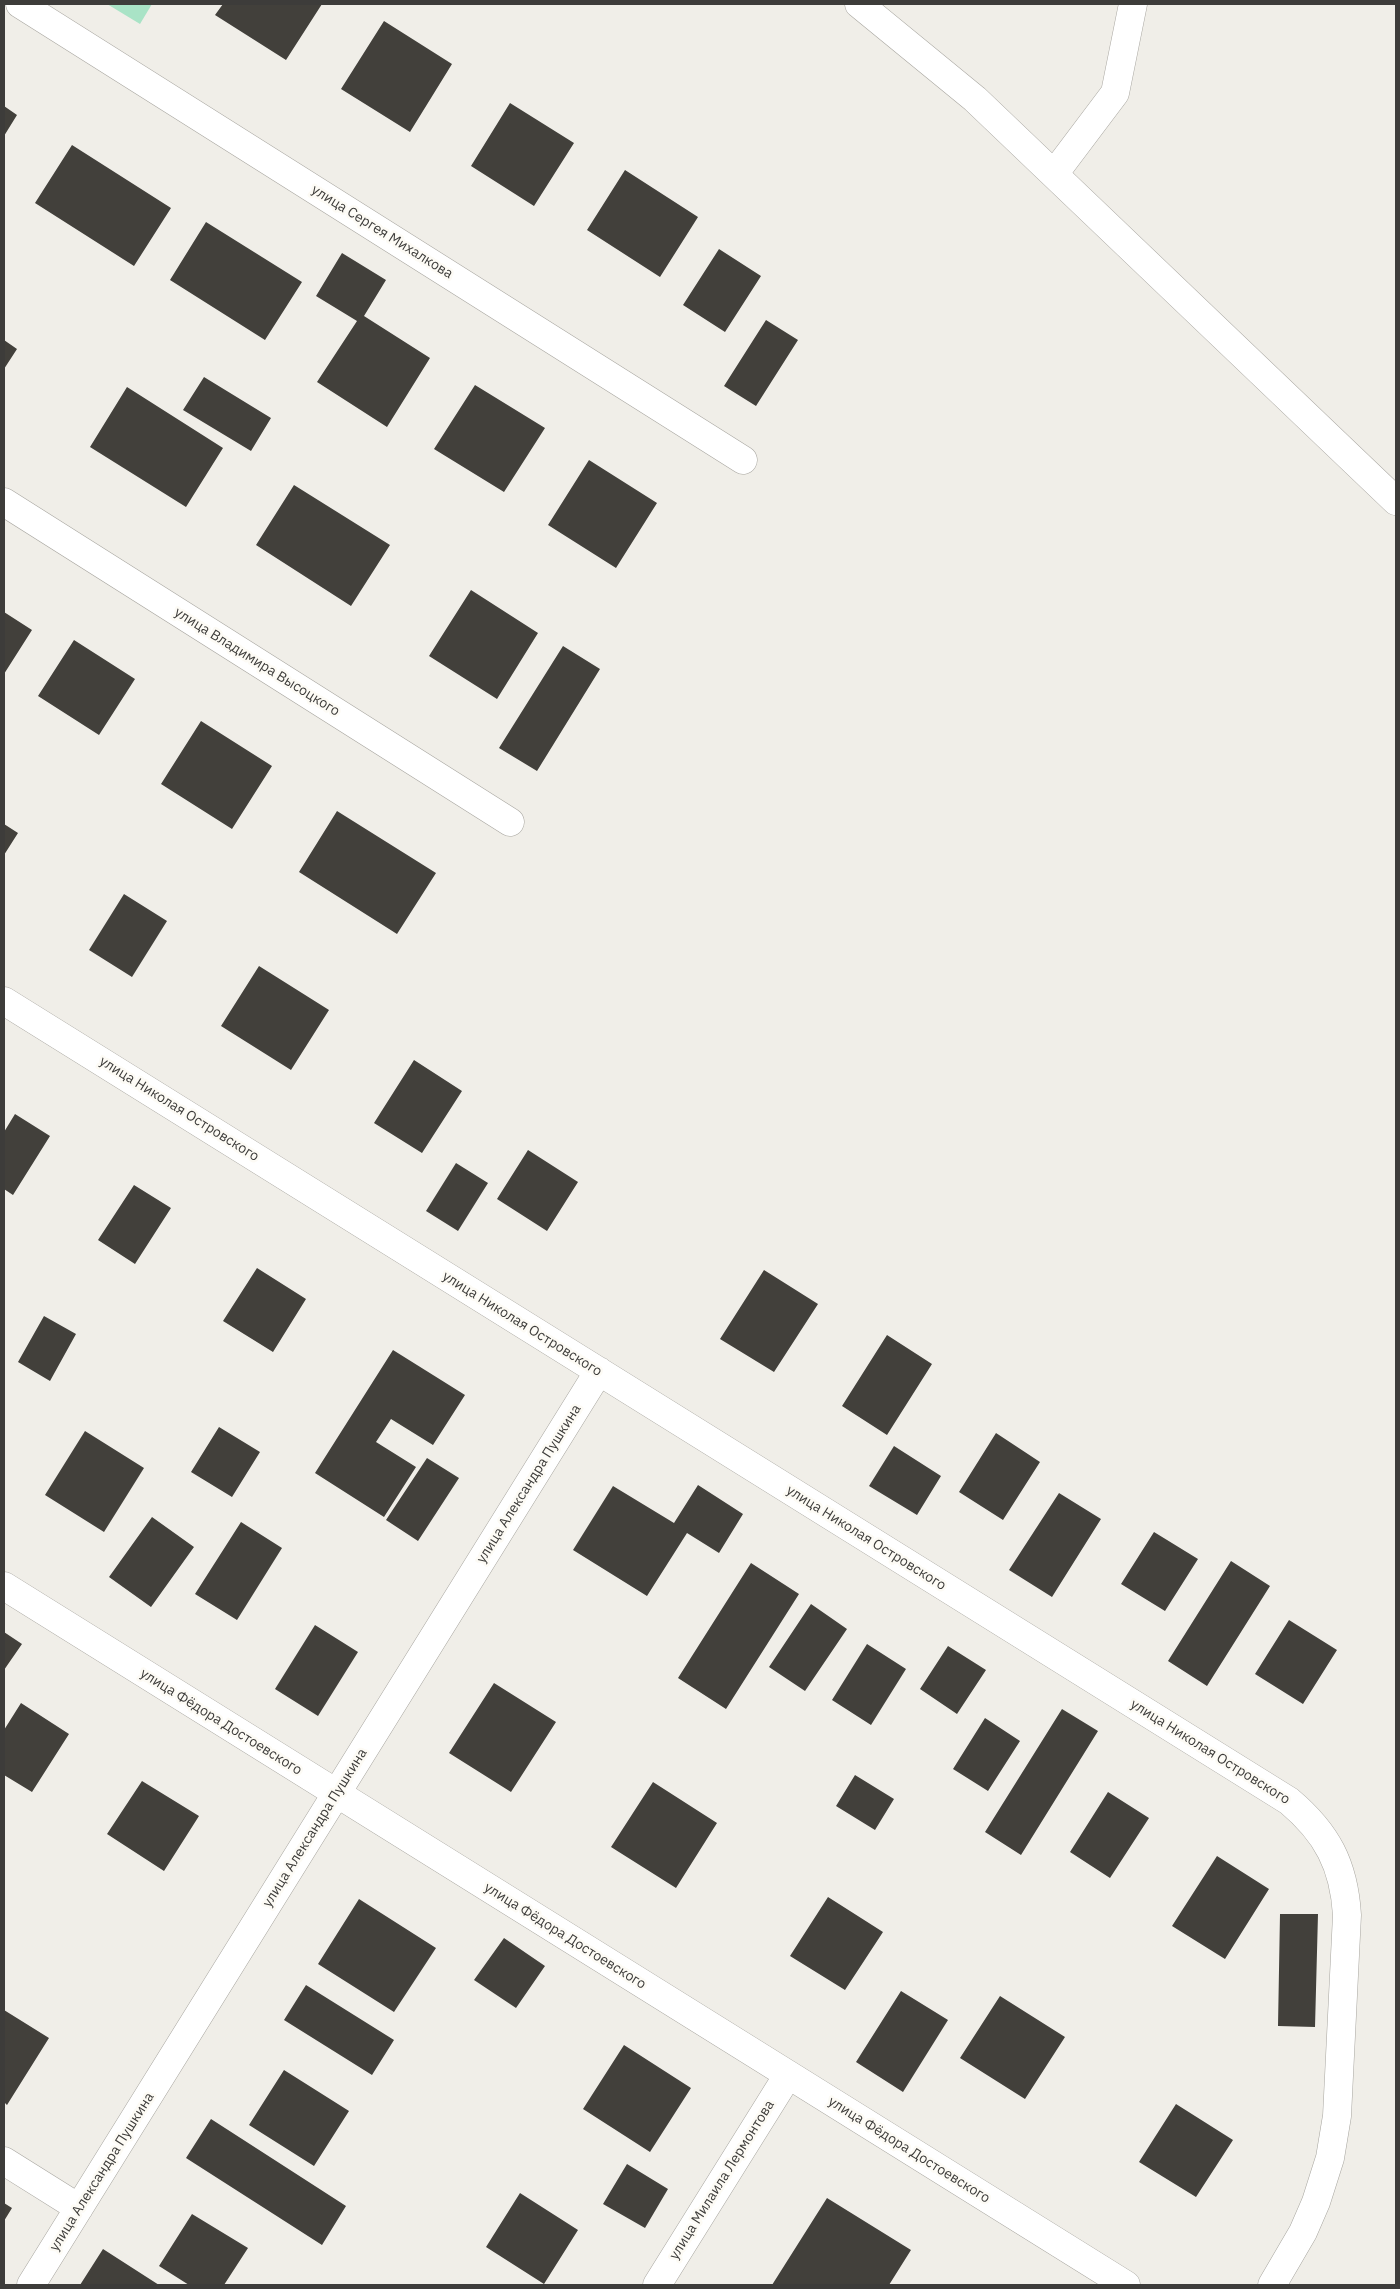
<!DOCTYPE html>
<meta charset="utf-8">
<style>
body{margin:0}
#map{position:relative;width:1400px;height:2289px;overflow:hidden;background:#f0eee8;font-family:"IBM Plex Sans",sans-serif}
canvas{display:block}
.frame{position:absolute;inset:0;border:5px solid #3d3c3a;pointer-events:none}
</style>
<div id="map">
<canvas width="1400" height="2289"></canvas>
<div class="frame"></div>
</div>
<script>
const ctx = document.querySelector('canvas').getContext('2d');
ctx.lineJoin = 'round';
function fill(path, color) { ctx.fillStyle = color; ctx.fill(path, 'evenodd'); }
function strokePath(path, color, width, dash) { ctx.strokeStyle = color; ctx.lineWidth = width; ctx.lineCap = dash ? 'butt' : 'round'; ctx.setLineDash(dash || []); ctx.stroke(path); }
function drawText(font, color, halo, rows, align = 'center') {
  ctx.font = font + ' "IBM Plex Sans",sans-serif'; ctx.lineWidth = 5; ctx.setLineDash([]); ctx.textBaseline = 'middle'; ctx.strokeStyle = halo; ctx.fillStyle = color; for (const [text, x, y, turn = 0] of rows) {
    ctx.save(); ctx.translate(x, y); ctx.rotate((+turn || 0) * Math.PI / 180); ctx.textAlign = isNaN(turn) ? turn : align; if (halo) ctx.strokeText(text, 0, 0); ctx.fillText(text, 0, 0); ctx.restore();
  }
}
fill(new Path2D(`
 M107 4H152L140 24Z`), '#a9e3c6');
fill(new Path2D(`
 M223 4H322L286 60 215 15Z
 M384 21 452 64 410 132 341 89Z
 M510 103 574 143 534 206 471 166Z
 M4 106 17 115 4 136Z
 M72 145 171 208 134 266 35 203Z
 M625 170 698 217 660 277 587 230Z
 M206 222 302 282 265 340 170 280Z
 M719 249 761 276 725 332 683 305Z
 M342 253 386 280 364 316 430 358 387 427 317 382 357 321 316 296Z
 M766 320 798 340 756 406 724 386Z
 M4 340 17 349 4 369Z
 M204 377 271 418 251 451 183 410Z
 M475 385 545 428 504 492 434 449Z
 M127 387 223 448 186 507 90 447Z
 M589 460 657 503 616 568 548 525Z
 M294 485 390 545 351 606 256 545Z
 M471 590 538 633 497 699 429 656Z
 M4 612 32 630 4 674Z
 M74 640 135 679 99 735 38 696Z
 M563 646 600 669 537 771 499 748Z
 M201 721 272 766 232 829 161 784Z
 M337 811 436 873 397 934 299 872Z
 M4 824 18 833 4 855Z
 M124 894 167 921 132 977 89 950Z
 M259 966 329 1010 291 1070 221 1026Z
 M414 1060 462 1091 422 1153 374 1123Z
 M15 1114 50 1136 13 1195 4 1189V1132Z
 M528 1150 578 1182 547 1231 497 1199Z
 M456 1163 488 1183 458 1231 426 1211Z
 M134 1185 171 1208 135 1264 98 1240Z
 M257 1268 306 1299 273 1352 223 1321Z
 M764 1270 818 1304 774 1372 720 1339Z
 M44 1316 76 1334 50 1381 18 1362Z
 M887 1335 932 1364 887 1435 842 1406Z
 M393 1350 465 1395 433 1445 391 1419 376 1442 416 1467 384 1517 315 1473Z
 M219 1427 260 1452 232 1497 191 1472Z
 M85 1431 144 1468 104 1532 45 1495Z
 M996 1433 1040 1462 1003 1520 959 1492Z
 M894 1446 941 1476 917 1515 869 1486Z
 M427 1458 459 1478 418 1541 386 1520Z
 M698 1485 743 1514 719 1553 687 1533 647 1596 573 1550 613 1486 674 1523Z
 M1059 1493 1101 1519 1052 1597 1009 1570Z
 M152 1517 194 1547 151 1607 109 1577Z
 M241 1522 282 1548 237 1620 195 1594Z
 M1154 1532 1198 1559 1165 1611 1121 1584Z
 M1231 1561 1270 1586 1207 1686 1168 1661Z
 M751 1563 799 1594 726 1709 678 1678Z
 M811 1604 847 1629 805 1691 769 1667Z
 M1289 1620 1337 1650 1303 1704 1255 1674Z
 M315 1625 358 1652 318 1716 275 1689Z
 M4 1632 22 1644 4 1670Z
 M867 1644 906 1669 871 1725 832 1700Z
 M948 1646 986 1670 957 1714 920 1689Z
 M494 1683 556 1722 511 1792 449 1753Z
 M21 1703 69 1734 32 1792 4 1775V1730Z
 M1062 1709 1098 1731 1021 1855 985 1832Z
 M985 1718 1020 1741 988 1791 953 1769Z
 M855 1775 894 1799 875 1830 836 1806Z
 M142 1781 199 1816 164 1871 107 1834Z
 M653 1782 717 1823 676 1888 611 1847Z
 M1108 1792 1149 1818 1110 1878 1070 1852Z
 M1217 1856 1269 1889 1225 1959 1172 1926Z
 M828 1897 883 1932 845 1990 790 1956Z
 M359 1899 436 1948 394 2012 318 1964Z
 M1280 1914H1318L1315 2027 1278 2026Z
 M504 1938 545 1966 516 2008 474 1980Z
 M306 1985 394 2040 372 2075 284 2020Z
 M901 1991 948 2020 903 2092 856 2062Z
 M1000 1996 1065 2037 1025 2099 960 2058Z
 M4 2010 49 2038 7 2105 4 2102Z
 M624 2045 691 2088 650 2152 583 2109Z
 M284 2070 349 2111 314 2166 249 2125Z
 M1176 2104 1233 2140 1196 2197 1139 2162Z
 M211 2119 346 2206 322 2245 186 2158Z
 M627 2164 668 2189 645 2228 603 2204Z
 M520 2193 578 2230 544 2284 486 2247Z
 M827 2198 911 2250 889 2285H772Z
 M4 2203 12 2208 4 2221Z
 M192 2214 248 2248 224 2285H189L159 2266Z
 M103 2249 159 2285H80Z`), '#42403b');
const minor = new Path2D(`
 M20 4 743 460
 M859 4 975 99 1396 501
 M1054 174 1115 93 1133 4
 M4 502 510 822
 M4 1001 1289 1801C1327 1833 1344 1865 1347 1915L1337 2116 1330 2158 1316 2202 1303 2232 1272 2285
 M4 1586 1126 2285
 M4 2161 79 2208
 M31 2285 599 1371
 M657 2285 788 2075`);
strokePath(minor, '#a7a59f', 29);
strokePath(minor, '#fff', 28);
drawText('14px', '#3d3c3a', '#fdfbf5', [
 ["улица Сергея Михалкова",382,232,32],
 ["улица Владимира Высоцкого",257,662,32],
 ["улица Николая Островского",179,1109,32],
 ["улица Николая Островского",522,1324,32],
 ["улица Александра Пушкина",529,1484,-58],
 ["улица Николая Островского",866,1538,32],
 ["улица Фёдора Достоевского",221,1722,32],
 ["улица Николая Островского",1210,1752,32],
 ["улица Александра Пушкина",315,1828,-58],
 ["улица Фёдора Достоевского",565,1936,32],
 ["улица Фёдора Достоевского",909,2150,32],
 ["улица Александра Пушкина",102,2172,-58],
 ["улица Милаила Лермонтова",722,2180,-58]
]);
</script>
